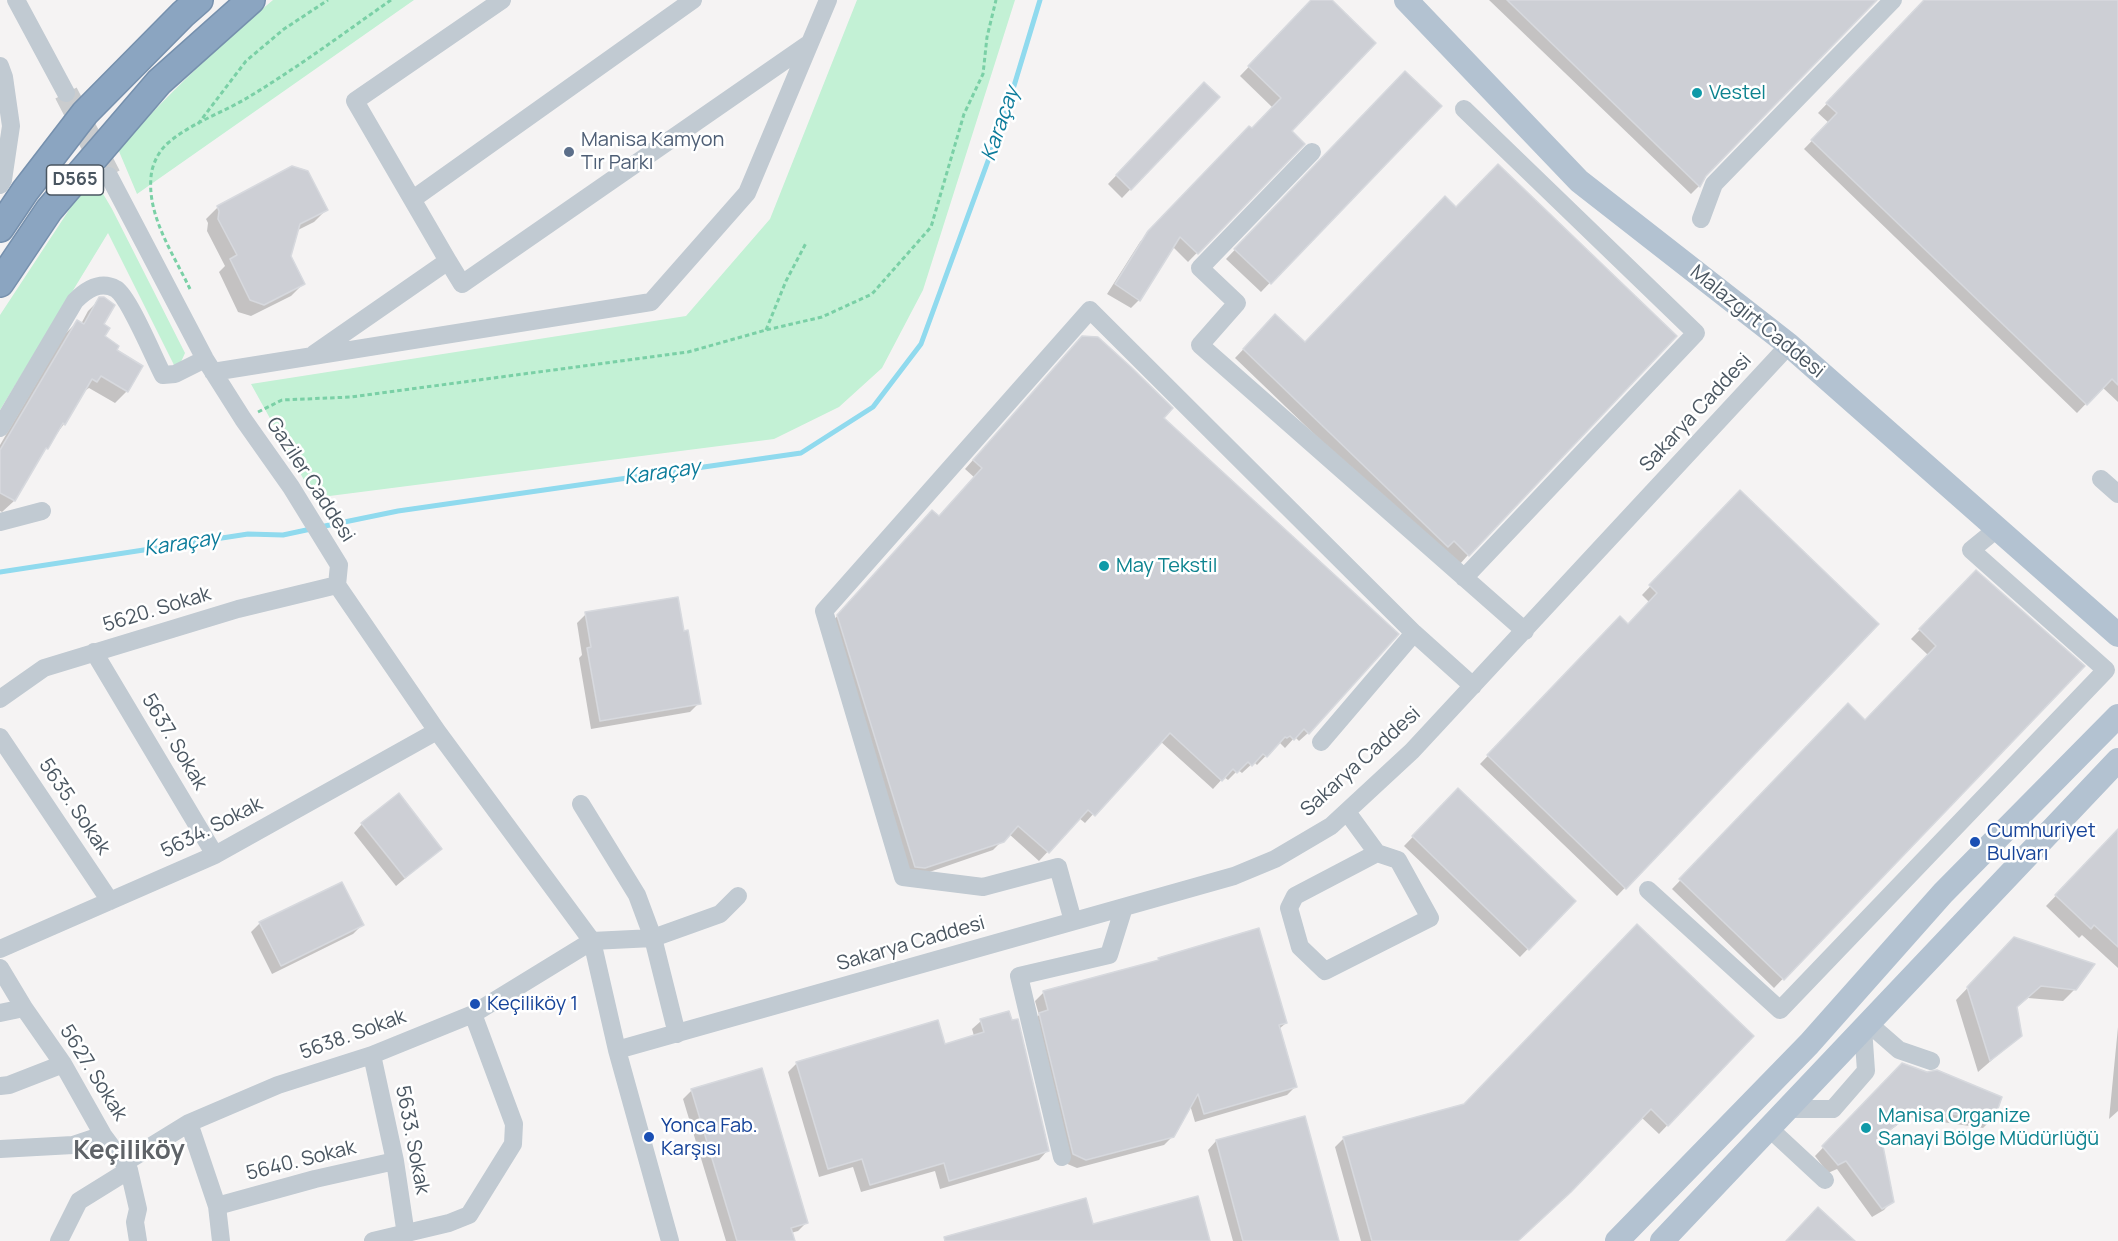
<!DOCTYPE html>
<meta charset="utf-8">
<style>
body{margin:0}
canvas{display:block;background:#f5f3f3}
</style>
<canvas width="2118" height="1241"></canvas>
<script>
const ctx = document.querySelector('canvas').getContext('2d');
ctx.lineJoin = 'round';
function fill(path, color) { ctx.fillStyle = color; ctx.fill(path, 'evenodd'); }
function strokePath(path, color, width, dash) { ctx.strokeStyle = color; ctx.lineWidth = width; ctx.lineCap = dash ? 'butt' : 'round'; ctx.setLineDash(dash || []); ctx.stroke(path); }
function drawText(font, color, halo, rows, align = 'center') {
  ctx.font = font + ' Manrope,sans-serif'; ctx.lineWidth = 5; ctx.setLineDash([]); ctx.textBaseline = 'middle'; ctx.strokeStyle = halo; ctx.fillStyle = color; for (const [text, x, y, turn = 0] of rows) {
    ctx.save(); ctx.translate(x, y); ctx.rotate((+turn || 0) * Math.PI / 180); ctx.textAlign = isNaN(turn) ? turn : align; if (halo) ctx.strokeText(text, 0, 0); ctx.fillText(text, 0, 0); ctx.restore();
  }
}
fill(new Path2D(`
 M273 0H414L137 194 118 149C167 96 217 46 273 0Z
 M857 0H1015L923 290 882 368 839 407 774 439 314 498 251 384 686 316 770 219Z
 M92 175 112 209 185 353 181 362 174 365 108 233 0 410V315Z`), '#c3f1d5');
fill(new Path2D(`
 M1313 0H1330L1290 131 1303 144 1188 262 1172 246 1139 300 1131 308 1107 294 1140 242 1241 136 1252 130 1273 108 1240 76Z
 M1489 0H1876L1705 175 1699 186 1691 194Z
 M1926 0H2118V402L2102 387 2077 413 1804 149 1829 123 1818 113Z
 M1405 73 1439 106 1261 292 1226 259Z
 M1204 84 1218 98 1122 198 1108 184Z
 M218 207 326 210 314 222 296 231 289 256 303 284 291 296 251 316 238 312 219 272 225 266 207 231 208 223 206 219Z
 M100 299 103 337 115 351 127 391 115 403 89 388 83 392 64 424 40 456 14 501 2 512 0 511V445L65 334 77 322 81 324 88 311Z
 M1275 316 1304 344 1468 555 1460 564 1439 554 1235 358Z
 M1073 347 1162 418 1308 733 1299 741 1295 737 1285 748 1280 743 1277 746 1276 745 1257 765 1254 762 1242 773 1238 770 1228 780 1224 777 1213 789 1160 741 1085 823 1079 818 1039 861 1009 834 993 850 915 877 907 875 829 625 924 521 939 518 975 478 965 469Z
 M1740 492 1877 624 1617 896 1480 764 1620 619 1627 626 1650 603 1642 595Z
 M1976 572 2082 666 1774 988 1672 889 1848 705 1865 722 1928 655 1911 639Z
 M586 614 699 703 690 712 591 729 579 658 582 655 577 623Z
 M1458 790 1574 901 1520 957 1404 846Z
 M362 824 440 849 396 886 354 833Z
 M2118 831V968L2082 935 2079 938 2046 906Z
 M260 923 362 925 353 934 272 974 251 932Z
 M2003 951 2075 989 2063 1001 2028 998 2016 1008 2021 1035 1978 1072 1956 1000Z
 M1159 959 1286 1023 1279 1029 1296 1086 1287 1095 1195 1122 1190 1105 1173 1136 1164 1145 1077 1168 1065 1163 1031 1023 1039 1015 1035 1001 1044 992 1156 962Z
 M981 1021 1047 1151 1039 1160 940 1189 935 1171 861 1192 853 1167 819 1177 788 1072 797 1063 944 1046 974 1036 972 1029Z
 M2118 1027V1111L2109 1119Z
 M1752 1036 1659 1134 1641 1117 1517 1241H1361L1335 1147 1344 1138Z
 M1902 1065 1992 1119 1983 1128 1908 1117 1880 1138 1892 1201 1884 1210 1872 1217 1837 1169 1828 1173 1815 1156Z
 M692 1090 807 1222 798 1231 791 1233 794 1241H726L683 1099Z
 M1216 1141 1338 1241H1233L1208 1150Z`), '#0003');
strokePath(new Path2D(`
 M320 527 398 511 801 453 873 407 921 344 1007 109 1040 0
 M0 572 248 534 283 535 311 529`), '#90daee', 5);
const building = new Path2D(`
 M1311 0H1332L1376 43 1292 131 1305 144 1198 254 1180 237 1140 301 1115 284 1148 231 1249 126 1252 128 1281 98 1248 66Z
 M1507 0H1877L1706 176 1700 187Z
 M1924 0H2118V385L2112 379 2087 405 1811 140 1837 113 1826 103Z
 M1405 71 1442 106 1271 284 1234 249Z
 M1204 82 1220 97 1131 190 1116 175Z
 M1498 164 1677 336 1469 556 1454 541 1448 547 1243 349 1275 314 1305 342 1445 196 1456 207Z
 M292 166 308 171 328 210 300 224 291 256 305 284 264 305 250 300 230 259 237 255 218 219 219 211 217 206Z
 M99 297H104L115 305 104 324 110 328 105 336 119 346 117 350 143 366 128 392 101 376 97 382 92 379 65 425 63 423 48 449 46 448 15 501 0 493V450L77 320 84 324Z
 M1082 336 1098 337 1131 367 1173 408 1164 418 1399 634 1309 734 1304 729 1294 740 1290 736 1287 738 1285 737 1267 757 1263 754 1252 766 1248 762 1237 773 1233 769 1222 781 1170 733 1095 816 1088 810 1049 853 1018 826 1004 842 925 868 915 867 837 615 932 510 939 516 982 468 973 460Z
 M1740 490 1879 624 1626 889 1487 755 1620 616 1628 624 1657 593 1649 585Z
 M1976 570 2085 666 1784 980 1679 879 1848 703 1865 720 1936 646 1919 629Z
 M678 597 684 631 688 630 701 704 600 721 587 648 591 647 585 612Z
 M1458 788 1576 901 1529 950 1412 836Z
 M399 793 442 849 405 878 361 823Z
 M2118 829V947L2094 925 2091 929 2055 895Z
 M342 882 364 925 281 966 259 922Z
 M1637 924 1754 1036 1668 1126 1651 1109 1571 1192 1518 1241H1372L1343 1137 1464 1104Z
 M1259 928 1287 1023 1279 1025 1297 1087 1204 1114 1198 1094 1174 1137 1086 1160 1073 1154 1039 1013 1048 1010 1043 991 1159 960 1158 958Z
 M2014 937 2095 964 2076 990 2041 986 2017 1007 2022 1036 1990 1061 1967 987Z
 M1009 1011 1012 1020 1018 1019 1049 1151 949 1181 944 1163 870 1185 862 1159 828 1169 796 1062 938 1020 945 1044 984 1032 980 1019Z
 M1902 1063 1927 1072 1937 1070 2002 1097 1994 1120 1919 1109 1881 1136 1894 1202 1882 1209 1846 1161 1838 1165 1822 1146Z
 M762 1068 808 1223 791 1228 795 1241H737L691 1089Z
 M1305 1116 1339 1241H1243L1216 1140Z
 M1198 1196 1210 1241H945L944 1237 1086 1198 1093 1224Z
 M1818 1207 1855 1241H1786Z`);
fill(building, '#cdcfd5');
strokePath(building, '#d7d9de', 1.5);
strokePath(new Path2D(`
 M66 93 109 176`), '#caccce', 24, [24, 12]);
const highway = new Path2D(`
 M0 228 25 191 85 113 183 14 199 0
 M0 283 49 210 159 82 251 0`);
strokePath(highway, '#7690ad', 30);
strokePath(new Path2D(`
 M198 124 246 61 284 29 328 0
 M190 289C173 253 144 212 152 170 155 159 160 150 168 143 191 123 222 113 247 98 297 68 344 33 391 0
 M766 330 786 281 806 243
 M258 412 282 400 351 397 688 352 766 330 822 317 872 294 931 227 964 114 983 74 987 37 996 0`), '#7ad0a6', 3, [4.5, 3]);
strokePath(new Path2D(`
 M16 0 66 93
 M0 66 4 77 11 126 3 180 0 185
 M1312 152 1200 268 1237 303 1200 345 1525 631
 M109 176 205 359 243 419 291 487 339 565 337 585 437 731 592 941 617 1050 670 1241
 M413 199 693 0
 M1701 219 1714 184 1893 0
 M448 261 462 284 810 43
 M314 354 448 261 355 101 502 0
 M213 372 651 302 747 193 828 0
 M0 428 75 301C86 290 100 280 116 289 129 297 154 358 163 375L175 374 205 359
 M2101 479 2118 494
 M0 522 42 511
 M1464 578 1696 333 1464 109
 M94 652 215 855
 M0 699 44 668 238 609 337 585
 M0 737 110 901
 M1321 742 1414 633
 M581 804 637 895 653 938 677 1034
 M1347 812 1377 853 1398 860 1430 918 1325 971 1300 947 1289 908 1295 896 1377 853
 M1648 890 1780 1010 2106 670 1971 550 1998 528
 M1073 921 1058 867 983 887 903 877 824 611 1090 310 1414 633 1473 686
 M0 949 215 855 437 731
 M0 968 24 1008 63 1064 103 1135 129 1170 138 1209 135 1222 138 1241
 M0 1013 24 1008
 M1868 1023 1899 1050 1931 1061
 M617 1050 1234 876 1275 859 1331 826 1412 751 1789 345
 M372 1055 395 1161 406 1235
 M0 1086 9 1085 63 1064
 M1789 1109H1833L1866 1071 1863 1028
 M189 1123 217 1206 221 1241
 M1770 1129 1825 1180
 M0 1149 73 1145 103 1135
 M1062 1157 1019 976 1109 955 1124 907
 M124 1163 189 1123 278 1085 372 1055 473 1014 592 941 653 938 720 914 738 896
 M217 1206 315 1179 395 1161
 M59 1241 79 1201 129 1170
 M373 1241 449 1223 469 1215 513 1144 514 1124 473 1014`), '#c1cad2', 18);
strokePath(new Path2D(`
 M1406 0 1579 181 1789 345 2118 635
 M1617 1241 1809 1044 1943 893 2118 716
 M1662 1241 2118 760`), '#b3c2d1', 24);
strokePath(highway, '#8ba5c1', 27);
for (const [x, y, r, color] of [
 [1697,93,6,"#0f9aa8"],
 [569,152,6,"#5c6f8a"],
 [1104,566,6,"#0f9aa8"],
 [1975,842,6,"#1a4fb4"],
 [475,1004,6,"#1a4fb4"],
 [1866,1128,6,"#0f9aa8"],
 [649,1137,6,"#1a4fb4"]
]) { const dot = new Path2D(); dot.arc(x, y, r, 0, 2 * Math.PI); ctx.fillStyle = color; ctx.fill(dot); strokePath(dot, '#fff', 2); }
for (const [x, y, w] of [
 [75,180,57]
]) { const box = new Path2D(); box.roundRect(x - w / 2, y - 15, w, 30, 4.5); ctx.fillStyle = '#fff'; ctx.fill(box); strokePath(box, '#4a5661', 1.5); }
drawText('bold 18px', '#4a5661', null, [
 ["D565",75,180]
]);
drawText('20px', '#0d838f', '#fff', [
 ["Vestel",1709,93],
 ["May Tekstil",1116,566],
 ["Manisa Organize",1878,1116],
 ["Sanayi Bölge Müdürlüğü",1878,1139]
], 'left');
drawText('20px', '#4e5e75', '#fff', [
 ["Manisa Kamyon",581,140],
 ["Tır Parkı",581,163]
], 'left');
drawText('20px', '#4a5661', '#fff', [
 ["Malazgirt Caddesi",1757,322,39],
 ["Sakarya Caddesi",1696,413,-47],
 ["Gaziler Caddesi",310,480,57],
 ["5620. Sokak",157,610,-17],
 ["5637. Sokak",174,742,59],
 ["Sakarya Caddesi",1361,762,-42],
 ["5635. Sokak",74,807,56],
 ["5634. Sokak",212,828,-27],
 ["Sakarya Caddesi",911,944,-16],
 ["5638. Sokak",353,1035,-20],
 ["5627. Sokak",93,1073,58],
 ["5633. Sokak",412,1140,79],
 ["5640. Sokak",301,1161,-14]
]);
drawText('20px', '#164399', '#fff', [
 ["Cumhuriyet",1987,831],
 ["Bulvarı",1987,854],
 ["Keçiliköy 1",487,1004],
 ["Yonca Fab.",661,1126],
 ["Karşısı",661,1149]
], 'left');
drawText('italic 21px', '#0c7c9b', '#fff', [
 ["Karaçay",1001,124,-71],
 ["Karaçay",662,473,-8],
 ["Karaçay",182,544,-9]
]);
drawText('bold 26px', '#5f6368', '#fff', [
 ["Keçiliköy",129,1152]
]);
</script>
